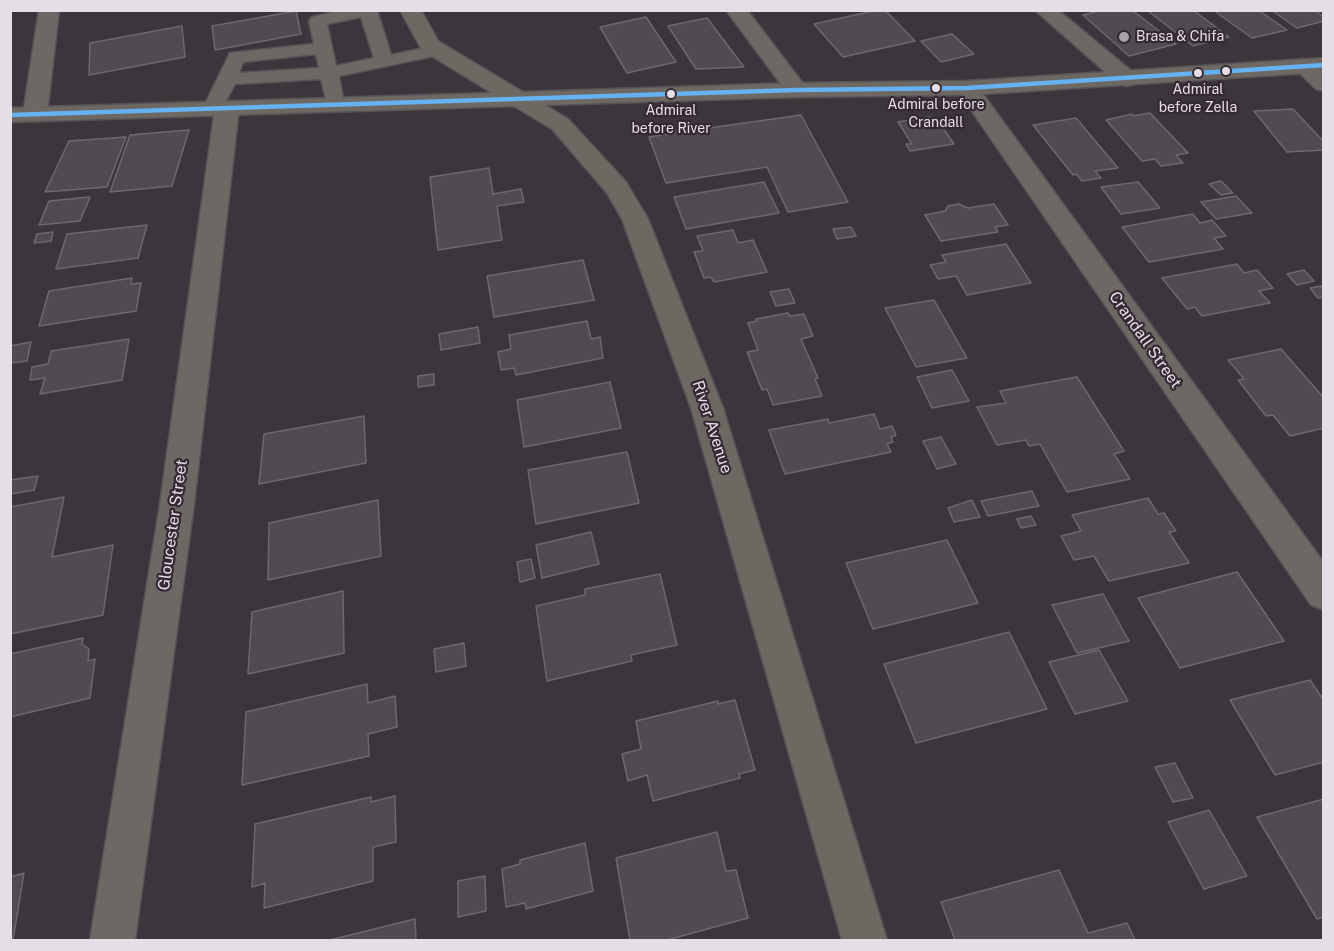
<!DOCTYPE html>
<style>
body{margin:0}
#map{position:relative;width:1334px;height:951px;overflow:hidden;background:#3c363c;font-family:"Public Sans",sans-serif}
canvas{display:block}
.frame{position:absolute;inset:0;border:12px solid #e6dee6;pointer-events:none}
</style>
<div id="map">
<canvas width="1334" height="951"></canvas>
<div class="frame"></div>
</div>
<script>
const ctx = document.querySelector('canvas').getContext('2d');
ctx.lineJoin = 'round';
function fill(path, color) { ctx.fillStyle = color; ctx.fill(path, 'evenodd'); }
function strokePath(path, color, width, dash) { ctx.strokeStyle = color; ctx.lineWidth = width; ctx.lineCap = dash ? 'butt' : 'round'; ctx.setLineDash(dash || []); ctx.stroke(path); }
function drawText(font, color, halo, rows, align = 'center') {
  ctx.font = font + ' "Public Sans",sans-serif'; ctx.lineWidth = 4.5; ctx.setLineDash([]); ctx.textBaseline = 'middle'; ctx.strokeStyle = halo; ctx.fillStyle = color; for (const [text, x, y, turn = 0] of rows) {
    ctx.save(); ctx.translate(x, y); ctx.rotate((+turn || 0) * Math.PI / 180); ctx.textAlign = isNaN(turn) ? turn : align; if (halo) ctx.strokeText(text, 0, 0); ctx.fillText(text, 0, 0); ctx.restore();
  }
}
const building = new Path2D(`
 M878 10H885L915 41 843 57 814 24Z
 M1104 10H1132L1176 44 1129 56 1083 15Z
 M1147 10H1193L1229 37 1193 46Z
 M1213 10H1258L1287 30 1252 38Z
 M1271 10H1314L1324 17V21L1297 28Z
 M296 11 301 34 215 50 212 26Z
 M646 17 676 62 627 73 600 27Z
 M707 18 744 67 696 69 668 26Z
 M182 26 185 57 89 75 90 43Z
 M952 34 974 54 941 62 921 41Z
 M1293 109 1324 142V150L1287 152 1254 111Z
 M1150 113 1188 153 1176 155 1183 163 1161 166 1155 159 1142 161 1106 120 1132 114 1133 116Z
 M801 115 848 202 788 212 767 167 666 183 649 137 669 134 667 132 680 130 681 132Z
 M929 117 938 121 954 144 910 151 906 144H912L898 122Z
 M1076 118 1118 168 1095 171 1101 178 1082 181 1076 174 1073 175 1033 125Z
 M189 130 172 186 110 192 130 135Z
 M126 137 107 187 45 192 69 141Z
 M489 168 493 194 521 189 524 202 497 206 502 240 438 250 430 177Z
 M1221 181 1233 193 1221 195 1209 184Z
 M764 182 779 213 686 229 674 197Z
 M1138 182 1160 208 1121 214 1101 187Z
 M1236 196 1252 213 1216 219 1201 202Z
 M90 197 80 221 39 225 49 201Z
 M959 204 968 208 994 204 1008 225 995 227 998 232 941 241 925 215 945 211 948 206Z
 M1193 214 1200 223 1212 220 1226 236 1214 238 1223 249 1149 262 1122 227Z
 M147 225 138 258 56 269 67 234Z
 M851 227 856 236 837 239 833 229Z
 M733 230 738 243 753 240 767 272 714 282 711 277 704 278 694 252 703 251 697 236Z
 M53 232 51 241 34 243 37 234Z
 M1006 244 1031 283 967 295 956 276 938 279 930 265 946 262 942 255Z
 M583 260 594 300 494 317 487 276Z
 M1237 264 1244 273 1257 270 1273 288 1259 291 1270 303 1202 316 1195 307 1187 309 1162 278Z
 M1304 270 1314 281 1297 285 1287 274Z
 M132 278 131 284 141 283 136 311 39 326 49 291Z
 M1321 286 1324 290V297L1318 298 1310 288Z
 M789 289 795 303 776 306 770 292Z
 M934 300 967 358 916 367 885 308Z
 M788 313 790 316 804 314 813 336 801 339 818 378 815 379 822 396 773 405 767 389 762 390 747 352 758 350 748 323 757 321 756 319Z
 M587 321 591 339 600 337 603 358 516 375 514 368 501 370 498 352 511 349 509 335Z
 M478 327 480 343 441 350 439 334Z
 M129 339 122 380 40 394 45 378 30 380 32 367 48 364 51 351Z
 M31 342 27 361 10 363V346Z
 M1281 349 1324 398V428L1290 436 1273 415 1266 416 1238 380 1244 379 1228 360Z
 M952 370 969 401 932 408 917 377Z
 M434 374V385L418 387V376Z
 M1077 377 1124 451 1114 454 1130 479 1067 492 1040 444 1029 446 1026 440 997 445 977 407 1006 403 1000 391Z
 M610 382 621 428 524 447 517 400Z
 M874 414 880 429 892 426 896 435 891 437 893 442 887 444 891 452 785 474 769 430 828 419 829 423Z
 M364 416 366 463 259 484 264 434Z
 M941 437 956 464 937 469 923 441Z
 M627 452 639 503 536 524 528 470Z
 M38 476 34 490 10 494V480Z
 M1032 491 1039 506 988 516 981 501Z
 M64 497 52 557 113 545 103 615 10 634V507Z
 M1148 498 1158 514 1164 513 1176 531 1169 532 1189 563 1109 581 1094 556 1074 560 1061 536 1081 531 1072 515Z
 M378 500 381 556 268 580 269 523Z
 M972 500 980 517 954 522 948 508Z
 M1031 516 1036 525 1021 528 1017 519Z
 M591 532 599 564 542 578 536 545Z
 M947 540 978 603 873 629 846 563Z
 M531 559 535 578 520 582 517 562Z
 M1237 572 1284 641 1180 668 1138 598Z
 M660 574 677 645 631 655 632 661 547 681 536 606 585 595V589Z
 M343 591 344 653 248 674 252 612Z
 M1103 594 1129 641 1077 653 1052 605Z
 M1009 632 1047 709 916 743 884 664Z
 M83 638 82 644 89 649 88 661 95 659 90 698 10 717V654Z
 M464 643 466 666 436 672 434 649Z
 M1099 650 1128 701 1075 714 1049 662Z
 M1310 680 1324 701V762L1275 775 1230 700Z
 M367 684 368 703 395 696 397 727 368 734 369 756 242 785 246 712Z
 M735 700 755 770 739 774 740 778 653 801 647 775 628 781 622 754 641 749 636 721 718 701V704Z
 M1175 763 1193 798 1173 802 1155 767Z
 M395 796 396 842 373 847V881L264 908 265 883 252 887 255 824 371 797V802Z
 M1324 799V917L1317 919 1257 817Z
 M1209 810 1247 876 1204 889 1168 822Z
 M717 832 726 871 736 870 748 918 667 940H630L616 858Z
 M585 843 593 891 526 909 525 903 506 907 502 869 520 864V860Z
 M1059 870 1088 933 1127 923 1135 940H955L941 902Z
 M24 873 13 940H10V877Z
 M485 876 486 911 458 917V881Z
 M415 919 416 940H330Z`);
fill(building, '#504b50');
strokePath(building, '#6e686e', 1.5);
const lane = new Path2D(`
 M343 10H377L391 55 439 45 445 46 448 50 445 54 439 55 339 76 344 104 342 108H328L321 79 235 84 220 112H206L203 108 230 53 314 44 309 21 312 17ZM361 17 374 58 336 66 327 24ZM316 54 319 68 239 73 243 62Z`);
const street = new Path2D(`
 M39 10H59L47 114 43 119 35 121 27 119 23 114Z
 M726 10H747L808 90 805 95 797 97 789 95Z
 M1035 10H1058L1135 74 1138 79 1135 84 1127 86 1119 84Z
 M1303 59 1311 61 1324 72V91L1316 89 1292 66 1295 61Z
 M967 81 975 83 1324 563V610L1311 605 956 88 959 83Z
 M227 101 235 103 239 108 194 504 135 940H90L160 504 215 108 219 103Z`);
const secondary = new Path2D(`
 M400 10H421L438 41 523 92 797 83 967 81 1324 58V72L967 95 797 97 545 105 568 119 626 182 648 219 723 408 887 940H842L691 408 622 219 607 193 552 129 514 106 10 122V108L492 93 422 50Z`);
strokePath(lane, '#565256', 3);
strokePath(street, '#565256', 3);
strokePath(secondary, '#565256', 3);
fill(lane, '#6c6864');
fill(street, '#6c6864');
fill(secondary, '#6d6962');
strokePath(new Path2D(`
 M10 115 797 90 967 88 1324 65`), '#66b1f2', 4.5);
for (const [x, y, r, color] of [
 [1124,37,6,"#aaa3aa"],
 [1226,71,5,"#e6dee6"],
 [1198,73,5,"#e6dee6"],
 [936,88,5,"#e6dee6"],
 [671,94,5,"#e6dee6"]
]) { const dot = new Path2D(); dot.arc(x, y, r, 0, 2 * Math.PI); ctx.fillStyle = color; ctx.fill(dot); strokePath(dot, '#352934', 2); }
drawText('14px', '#e6dee6', '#352934', [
 ["Brasa & Chifa",1136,37]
], 'left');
drawText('14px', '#e6dee6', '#352934', [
 ["Admiral",1198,90],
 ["before Zella",1198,108],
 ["Admiral before",936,105],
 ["Crandall",936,123],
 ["Admiral",671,111],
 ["before River",671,129]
]);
drawText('16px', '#e6dee6', '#352934', [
 ["Crandall Street",1145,340,55],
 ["River Avenue",712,427,72],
 ["Gloucester Street",173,525,-82]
]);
</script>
